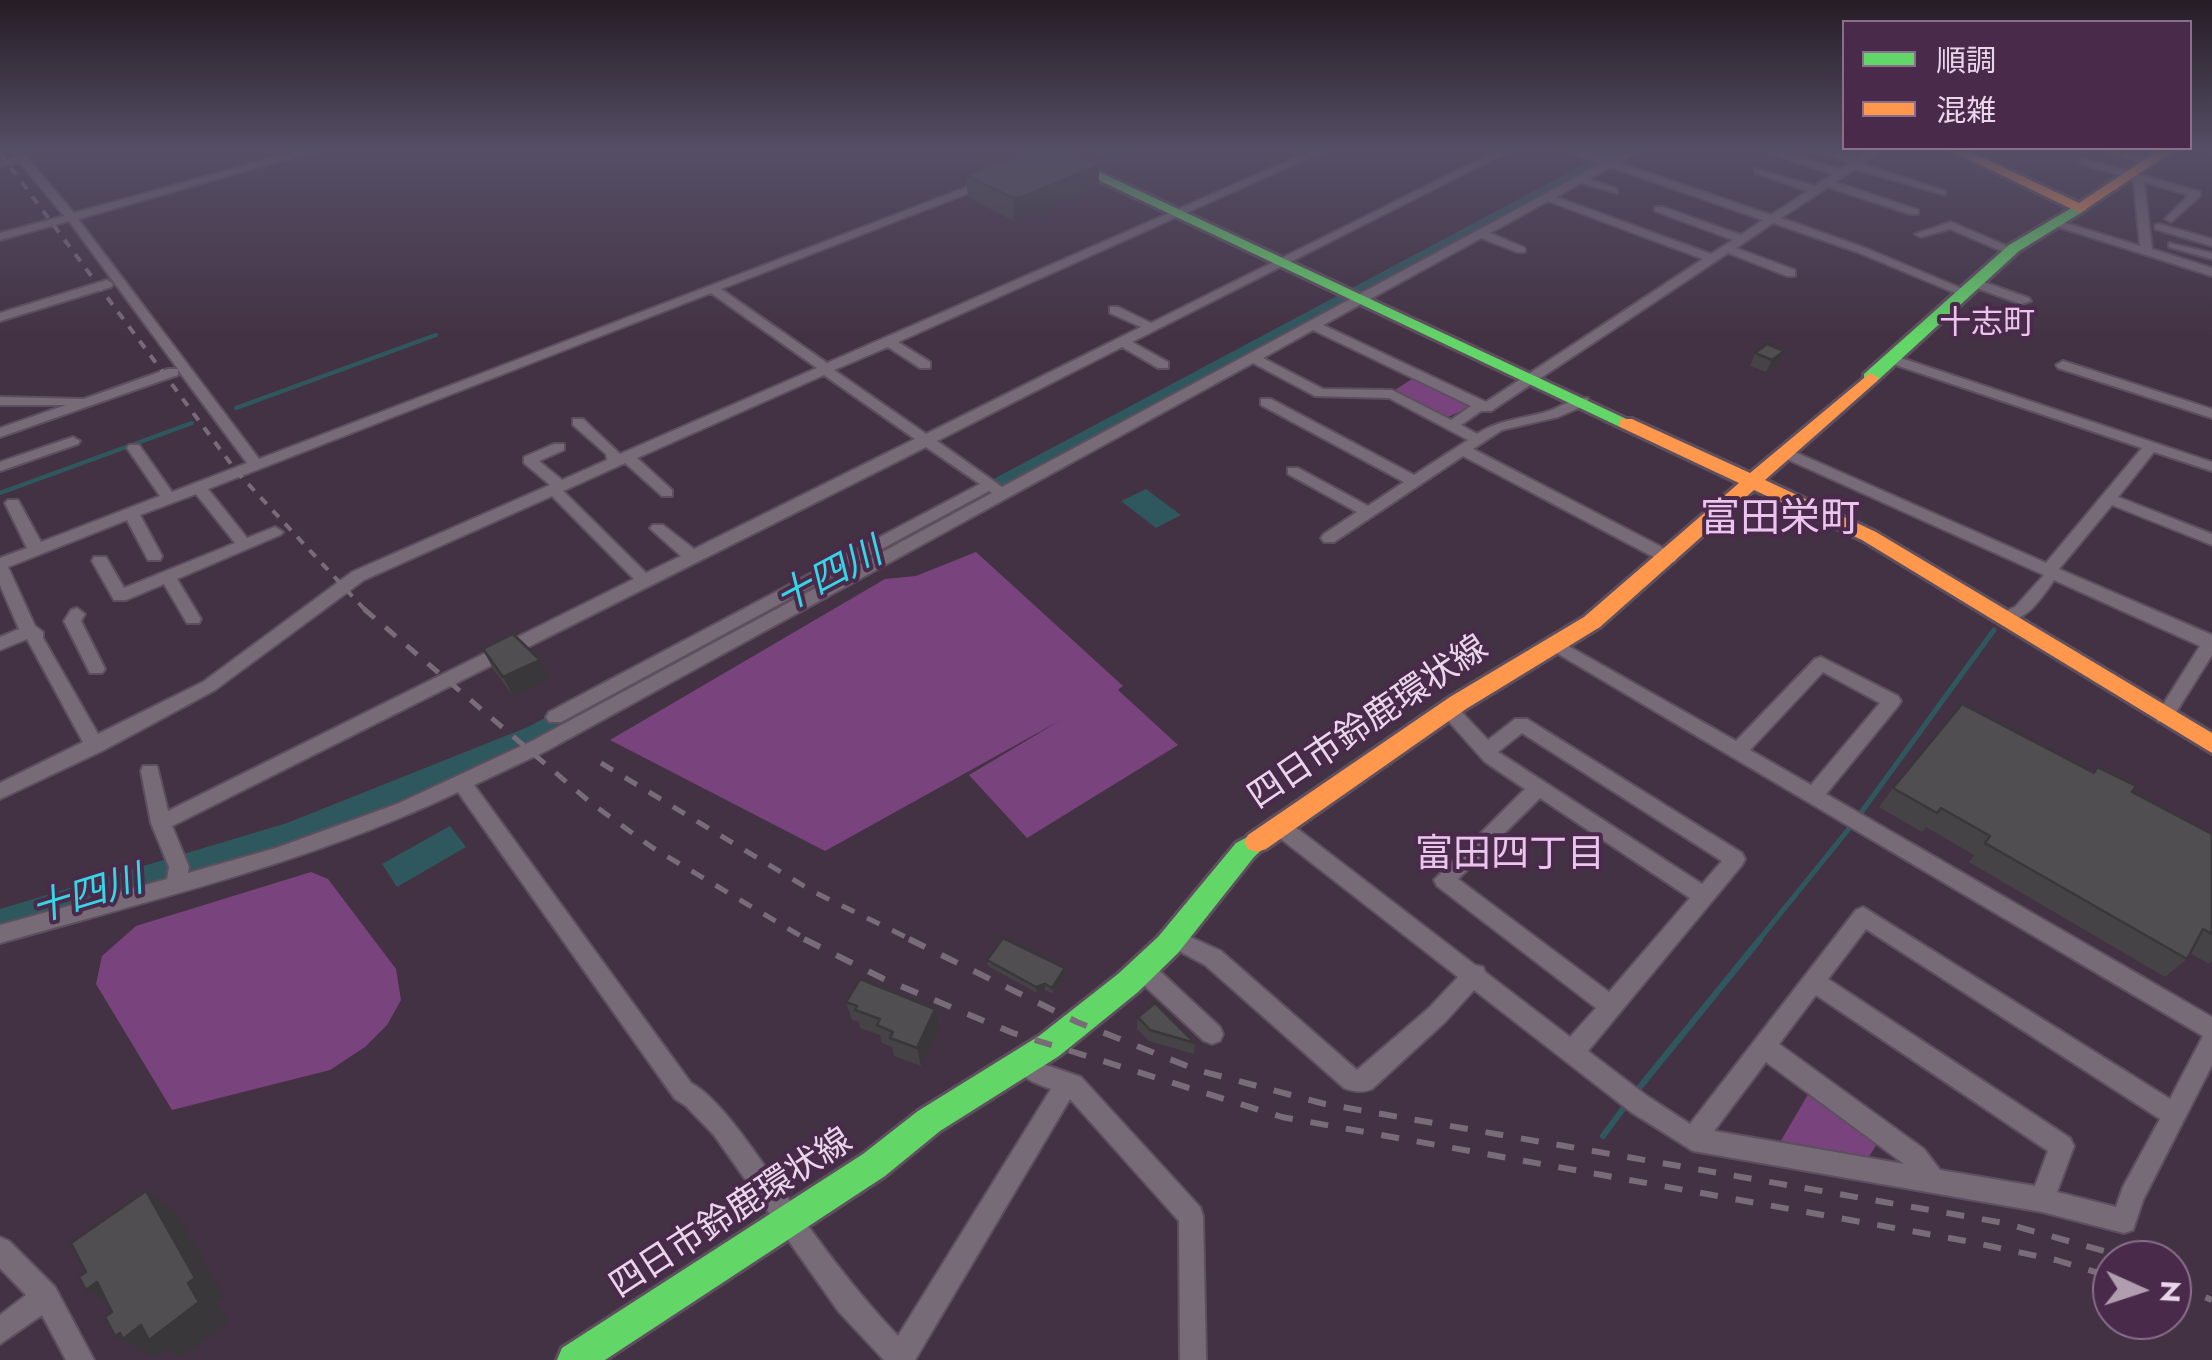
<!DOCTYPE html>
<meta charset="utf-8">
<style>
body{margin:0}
#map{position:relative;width:2212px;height:1360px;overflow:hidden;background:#433243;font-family:Jost,"Noto Sans JP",sans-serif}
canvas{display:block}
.legend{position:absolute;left:1842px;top:20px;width:350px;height:130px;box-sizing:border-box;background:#492a4b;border:2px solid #896f8b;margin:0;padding:12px 18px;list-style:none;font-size:30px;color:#ead6ea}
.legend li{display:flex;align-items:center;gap:20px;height:50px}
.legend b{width:50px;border:2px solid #896f8b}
.north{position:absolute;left:2092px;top:1240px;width:100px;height:100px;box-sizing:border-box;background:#492a4b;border:2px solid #896f8b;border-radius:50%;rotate:93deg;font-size:28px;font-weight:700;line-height:40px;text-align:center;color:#ead6ea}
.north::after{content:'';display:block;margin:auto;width:35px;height:45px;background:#b09db0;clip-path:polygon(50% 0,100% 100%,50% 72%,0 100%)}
</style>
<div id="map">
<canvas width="2212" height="1360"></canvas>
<ul class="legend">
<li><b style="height:12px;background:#63d668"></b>順調</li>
<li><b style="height:12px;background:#ff974d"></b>混雑</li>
</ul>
<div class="north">N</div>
</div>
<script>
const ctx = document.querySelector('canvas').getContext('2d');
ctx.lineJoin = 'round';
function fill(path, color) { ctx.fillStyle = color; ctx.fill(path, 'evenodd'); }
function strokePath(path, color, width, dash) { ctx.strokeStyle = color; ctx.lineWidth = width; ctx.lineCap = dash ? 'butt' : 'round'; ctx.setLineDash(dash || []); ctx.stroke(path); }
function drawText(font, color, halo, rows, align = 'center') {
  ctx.font = font + ' Jost,"Noto Sans JP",sans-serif'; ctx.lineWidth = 8; ctx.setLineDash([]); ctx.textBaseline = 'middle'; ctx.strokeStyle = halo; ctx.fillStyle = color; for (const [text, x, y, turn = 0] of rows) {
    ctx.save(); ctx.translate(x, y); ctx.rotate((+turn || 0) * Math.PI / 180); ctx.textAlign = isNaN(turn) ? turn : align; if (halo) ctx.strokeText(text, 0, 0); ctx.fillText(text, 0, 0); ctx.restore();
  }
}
fill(new Path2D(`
 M1415 377 1470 404V407L1448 417 1395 390Z
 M976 552 1123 686 1118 690 1178 745 1027 838 969 775 1061 720 825 851 610 740 885 579 916 576Z
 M311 872 328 879 396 969 401 1000 387 1025 365 1047 330 1070 172 1110 96 984 102 956 136 926Z
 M1810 1091 1879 1141 1868 1158 1779 1144Z`), '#79447d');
fill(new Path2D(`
 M1146 489 1181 515 1156 528 1121 501Z
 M450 826 466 847 397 887 382 864Z`), '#2f585e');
strokePath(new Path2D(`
 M1597 156 1610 150
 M236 408 436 335
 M0 493 192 423`), '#2f585e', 4);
strokePath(new Path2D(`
 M1758 941 1852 825 1994 630`), '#2f585e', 5);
strokePath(new Path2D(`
 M1635 1093 1760 939
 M1603 1136 1628 1102`), '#2f585e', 6);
fill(new Path2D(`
 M1611 150H1632L550 743 307 844 0 939V909L287 823 528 727Z`), '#2f585e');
const street = new Path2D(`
 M10 150H20L74 213 302 150H317L78 219 259 459 988 179 992 180V184L721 289 827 363 1313 150H1326L898 342 930 362V368H920L888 347 834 370 926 434 1141 327 1110 313V307H1118L1151 323 1499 150H1511L1132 342 1168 362V368H1158L1122 347 937 441 1002 487 1601 164 1567 150H1581L1609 159 1627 150H1639L1619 163 1771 215 1808 191 1755 173V169L1815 186 1833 174 1768 153V150H1778L1840 169 1850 163 1814 150H1828L1857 158 1871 150H1882L1862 164 1945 191V195L1855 169 1835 182 1918 210V214H1910L1828 187 1781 218 1865 248 1970 292 1960 295 1857 252 1773 223 1736 248 1795 270V276H1787L1728 253 1491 411H1481L1461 425 1477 434C1500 419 1524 419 1549 411 1562 406 1574 397 1588 398V404L1558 417 1502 430 1473 449 1675 554 1677 558 1675 562H1663L1463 456 1334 542H1324L1321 538 1324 534 1357 512 1288 474V468H1298L1368 506 1404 482 1261 405V399H1271L1414 475 1468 440 1389 398 1315 396 1253 363 546 751 474 785 691 1083C721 1099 756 1155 777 1183 815 1236 852 1288 898 1336L1051 1089C1034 1083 1017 1076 1010 1060L1013 1052 1021 1049 1046 1065 1081 1077 1200 1207 1203 1216 1206 1360H1180L1179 1221 1070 1099 915 1360H884L839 1312 714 1135 686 1106 675 1099 458 792C311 862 155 899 0 943V925L167 879 169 867 151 823 141 771 143 766H157L168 811 634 579 552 496 364 580 215 690 102 751 0 799V783L83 742 27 639 0 650V637L19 629 0 585V558L27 548 5 503 8 500H18L41 542 160 496 127 448 129 445H139L172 492 247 463 178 370V375L0 437V428L66 405H0V397L84 399 168 369H178L69 221 0 240V233L64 216ZM1611 167 1763 220 1741 235 1663 207H1655V211L1733 240 1711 254 1556 197 1581 183 1617 193V189L1589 179ZM1548 201 1703 259 1486 402 1323 325 1481 238 1517 252H1525V248L1490 233ZM711 293 817 368 620 454 583 419H573V425L606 454 607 460 562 480 539 461 564 450V444H554L524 457V463L550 485 352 572 203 682 98 734 43 638V632L35 626 8 567 127 520 148 560H160L162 556 140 515 196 494 235 543 124 588 106 557H94L92 561 114 600H126L164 584 187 623H199L201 619 177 579 280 535 283 532 275 527 247 538 208 489ZM1313 330 1471 406 1451 420 1392 390 1323 389 1263 358ZM824 375 915 439 694 549 663 525H653L650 528 653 531 681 556 646 573 563 491 625 463 662 496H672V490L637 458ZM926 447 980 484 549 712 546 717 549 722H561L989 491 992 493 532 741 397 804 276 848 188 873 189 867 172 826Z
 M2101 150H2116L2157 163 2152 166Z
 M13 158 17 159V163L0 167V161Z
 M2085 159 2200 192V196L2171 222 2165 219 2189 195 2144 182 2152 249 2212 268V276L2052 225V221L2056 220 2140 246 2134 183 2130 178 2081 164V160Z
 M1951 222 2014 249 2016 251 2006 253 1950 229 1921 237 1915 234Z
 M2159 224 2212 239V246L2155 229V225Z
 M2169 243 2212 253V259L2169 247Z
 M1975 279 2029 298 2031 301 2021 304 1971 286 1969 283Z
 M107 280 113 284 111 287 0 321V313Z
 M1892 355 2212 462V471L2154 452 2118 497 2212 534V545L2112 505 2059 569 2212 635V655L2170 722H2158L2155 717 2200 646 2054 580C2041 599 2025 624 1999 622L1997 618 1999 614 2015 607 2044 575 1778 455V449H1788L2046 563 2142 448 1887 362V356Z
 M2063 361 2212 409V418L2058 368 2056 365Z
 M73 437 80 441 78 444 0 471V462Z
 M77 608 85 614 81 621 105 669 102 673H90L64 621 71 610Z
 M1556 639 1736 741 1815 659 1821 657 1898 696 1901 701 1898 706 1826 794 2212 1017V1065L2143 1200 2133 1230 2124 1233 2042 1212 1693 1151 1631 1112 1474 990 1445 1022 1372 1089C1362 1093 1354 1092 1344 1088L1205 965 1166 944 1162 938 1166 932 1173 929 1221 951 1357 1070 1429 1008 1458 977 1272 832 1269 826 1272 820 1279 818 1286 820 1475 965 1483 967 1485 972 1570 1037 1596 1008 1437 886 1434 880 1525 789 1485 762 1443 715 1440 710 1443 705H1455L1488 740 1515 719H1527L1742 853 1745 859 1742 865 1588 1051 1647 1096 1690 1124 1856 910 1863 907 2170 1099 2203 1036 1550 649 1547 645 1550 641ZM1823 672 1880 703 1811 785 1750 750ZM1522 733 1722 861 1702 884 1498 752ZM1540 798 1690 898 1609 992 1458 879ZM1866 929 2160 1119 2123 1187 2116 1207 2057 1192 2074 1146 2070 1138 1828 979ZM1816 995 2048 1151 2035 1186 1940 1170 1924 1149 1779 1044ZM1766 1062 1904 1164 1714 1131Z
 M1142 960 1150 962 1220 1027 1223 1034 1220 1041 1212 1044 1204 1041 1134 976 1131 969 1134 962Z
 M0 1237 9 1241 55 1287 94 1360H66L42 1315 0 1344V1315L26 1295 0 1268Z`);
const fast = new Path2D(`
 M1035 150H1052L1635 423 1632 427H1620Z
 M2075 206 2087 209 2019 251 1876 382H1864V374L2009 245Z
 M1257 832 1266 835 1270 842 1254 857 1178 953 1138 992 1059 1056 940 1131 885 1176 605 1360H557L562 1348 863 1154 918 1111 1039 1036 1118 974 1158 937 1236 843Z`);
const slow = new Path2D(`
 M1950 150H1966L2079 203 2159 150H2174L2080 213Z
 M1870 373 1879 378 1876 382 1765 480 1876 532 2212 733V753L1862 540 1754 490 1600 627 1466 709 1266 849 1257 852 1248 849 1244 842 1248 835 1450 697 1584 617 1739 483 1620 427V419H1632L1750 473Z`);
strokePath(street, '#5e4f5f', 4);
strokePath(fast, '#5e4f5f', 6);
strokePath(slow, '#5e4f5f', 6);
fill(street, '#786b78');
fill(fast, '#63d668');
fill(slow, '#ff974d');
strokePath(new Path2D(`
 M0 153 237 472 367 612`), '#796c79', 4, [9, 9]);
strokePath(new Path2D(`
 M364 609 591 803 653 848 809 941
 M601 763 814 892 914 941`), '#796c79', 5, [14, 14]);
strokePath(new Path2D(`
 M804 939 884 979 1013 1033 1282 1117 1966 1241 2056 1260 2112 1277
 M909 939 1077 1022 1197 1070 1325 1104 2004 1223 2136 1260
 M2172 1284 2212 1300`), '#796c79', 6, [18, 18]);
fill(new Path2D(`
 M1084 150H1139L1111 161Z
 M1099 165V187L1026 219 1014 221 968 197 966 175Z
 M1755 353 1778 363 1766 372 1750 366Z
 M483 649 540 660 550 679 513 696 493 669Z
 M2097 767 2132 792 2212 834V961L2209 964 2190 953 2187 959 2165 977 1969 862 1974 855 1926 827 1922 832 1879 807 1893 788 2093 772Z
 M987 960 1065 974 1053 994 1045 990 1037 993 988 966Z
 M846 1002 939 1027 921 1066 894 1056 892 1047 882 1043 880 1035 860 1028 859 1022 852 1020Z
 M1138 1017 1195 1043 1194 1054 1149 1041 1137 1029Z`), '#464346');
fill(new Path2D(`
 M1111 150H1139L1111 161Z
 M1099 165V187L1026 219 1014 221 1013 198Z
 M1784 351 1778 363 1766 372 1772 360Z
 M540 660 550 679 513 696 503 677Z
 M1065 968V974L1053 994 1052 988Z
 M1045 984V990L1037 993 1036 987Z
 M935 1009 939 1027 921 1066 917 1048Z
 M146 1191 175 1211 224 1297 217 1302 228 1321 181 1357 165 1349 155 1357 115 1336 188 1283Z
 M97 1282 119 1308 86 1290Z`), '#393739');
const building = new Path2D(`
 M1032 150H1066L1099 165 1025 196 1013 198 966 175Z
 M1767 344 1784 351 1772 360 1755 353Z
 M513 634 540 660 503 677 483 649Z
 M1962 704 2094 773 2097 767 2136 786 2132 792 2212 834V934L2203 929 2187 959 1985 843 1990 836 1941 808 1937 813 1893 788Z
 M1003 938 1065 968 1052 988 1045 984 1036 987 987 960Z
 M860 979 935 1009 917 1048 890 1038 893 1032 877 1025 880 1019 855 1010 857 1006 846 1002Z
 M1155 1003 1195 1043 1150 1030 1138 1017Z
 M146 1191 195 1278 188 1283 199 1302 149 1340 141 1325 123 1339 120 1333 115 1336 105 1317 112 1312 97 1282 86 1290 79 1277 86 1272 71 1243Z`);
fill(building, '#514e51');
strokePath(building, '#393739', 2.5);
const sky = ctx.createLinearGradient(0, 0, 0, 340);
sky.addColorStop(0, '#251c25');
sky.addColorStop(0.44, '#554f66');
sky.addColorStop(1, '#554f6600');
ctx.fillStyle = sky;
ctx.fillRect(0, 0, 2212, 340);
drawText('32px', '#ebc5ed', '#492a4b', [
 ["十志町",1987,325]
]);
drawText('35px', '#ead6ea', '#492a4b', [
 ["四日市鈴鹿環状線",1369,724,-34],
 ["四日市鈴鹿環状線",732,1215,-33]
]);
drawText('italic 38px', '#36d6e5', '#492a4b', [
 ["十四川",830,578,-28],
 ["十四川",88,897,-17]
]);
drawText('38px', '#ebc5ed', '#492a4b', [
 ["富田四丁目",1510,857]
]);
drawText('40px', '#ebc5ed', '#492a4b', [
 ["富田栄町",1780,521]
]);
</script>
